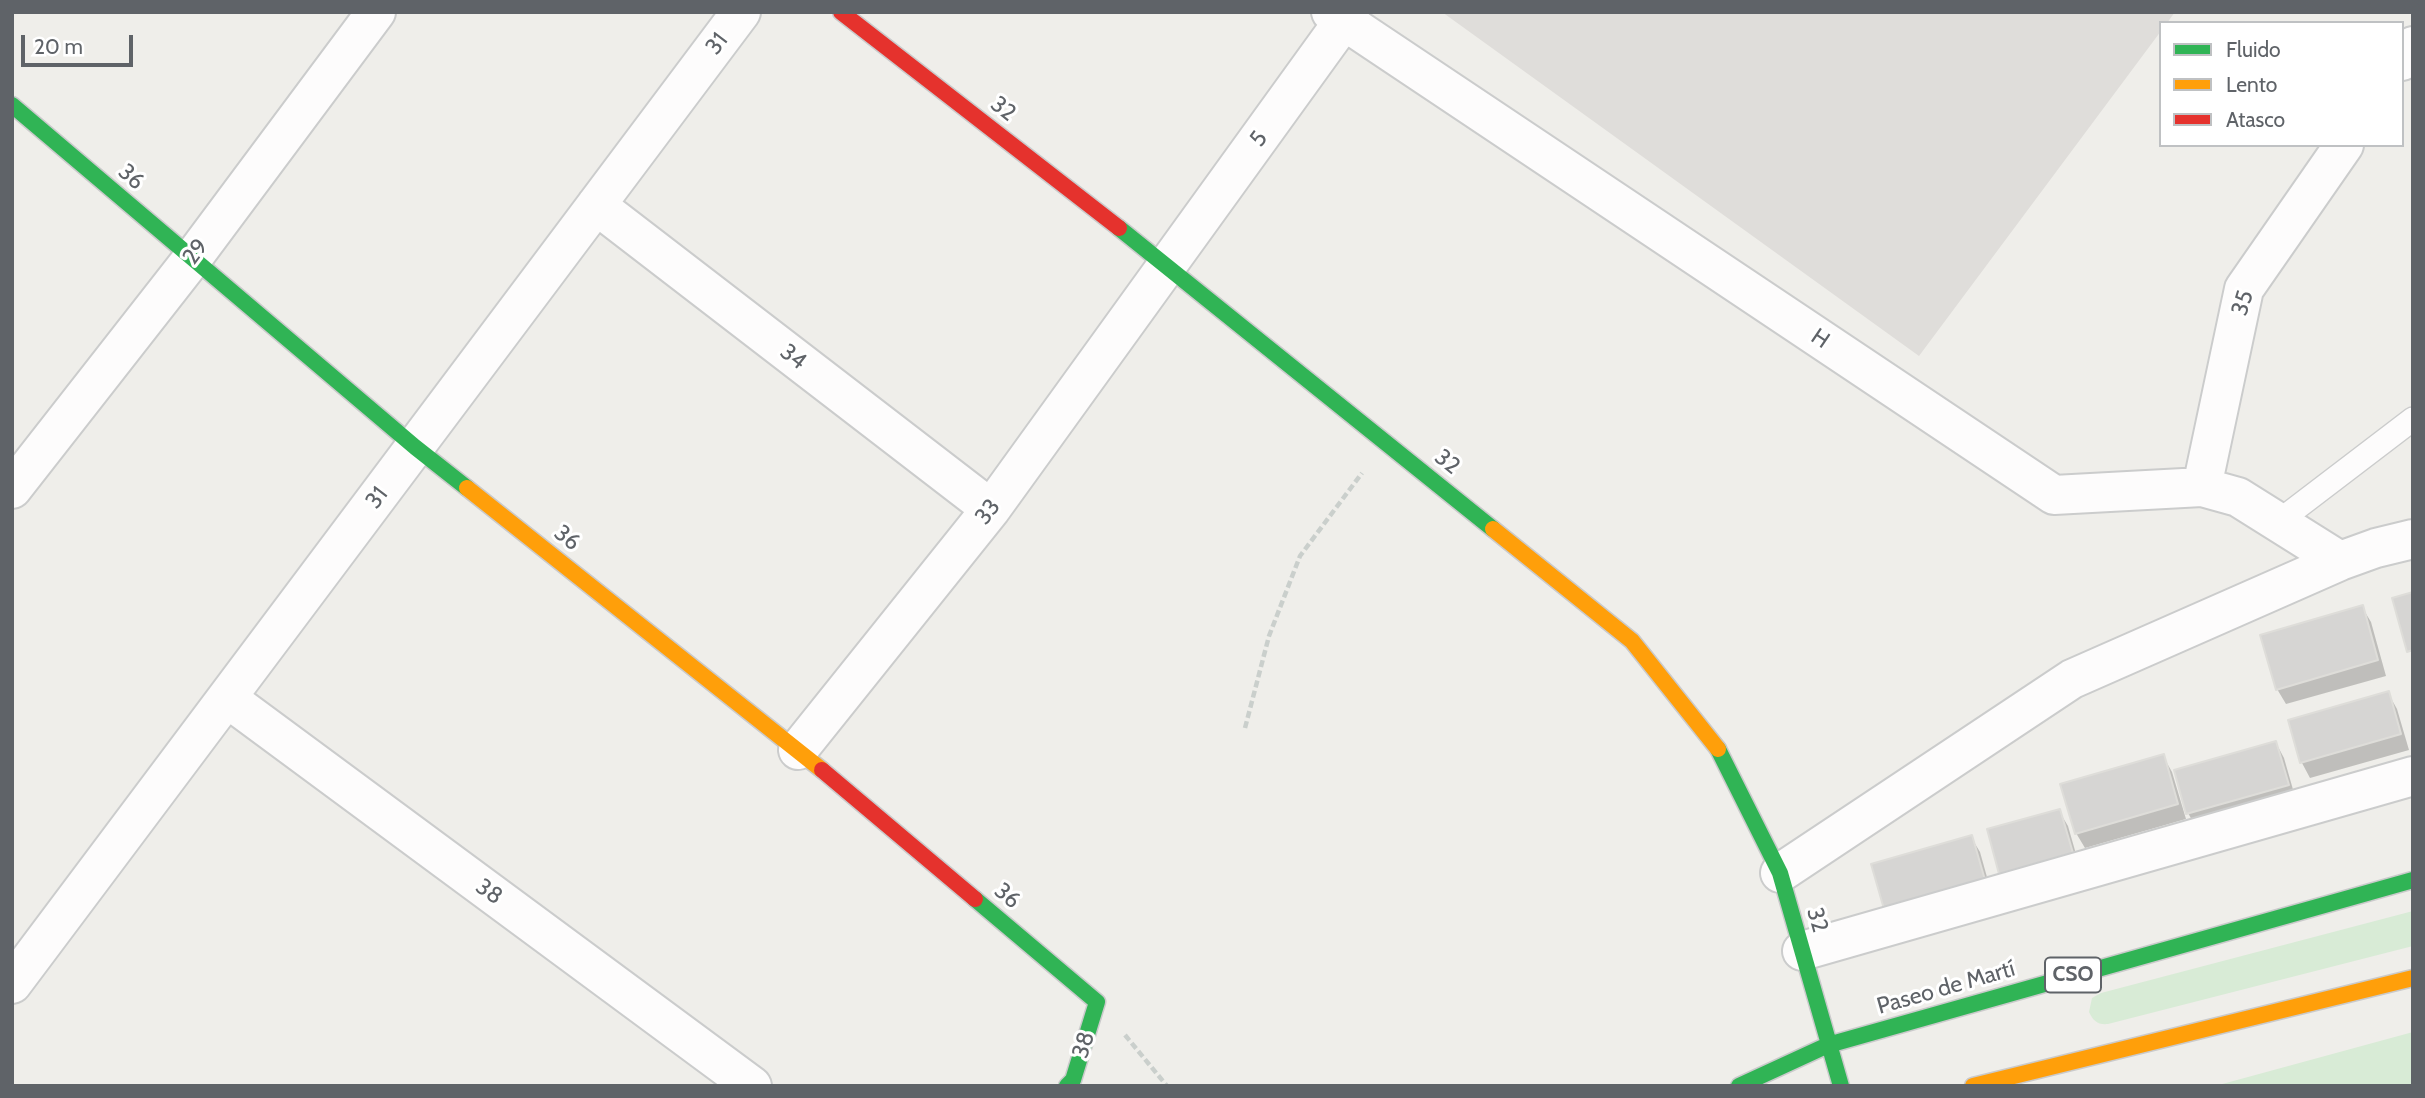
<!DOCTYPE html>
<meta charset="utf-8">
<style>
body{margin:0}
#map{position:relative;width:2425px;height:1098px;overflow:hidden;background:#efeeea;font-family:Cabin,sans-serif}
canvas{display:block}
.frame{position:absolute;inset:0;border:14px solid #5f6368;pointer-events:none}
.legend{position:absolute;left:2159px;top:21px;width:245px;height:126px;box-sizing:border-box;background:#fff;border:2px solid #bfc1c3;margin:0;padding:9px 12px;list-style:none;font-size:21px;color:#5f6368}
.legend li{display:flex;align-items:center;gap:14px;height:35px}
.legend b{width:35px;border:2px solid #bfc1c3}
.scale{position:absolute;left:21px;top:35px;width:112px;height:32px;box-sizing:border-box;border:4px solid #5f6368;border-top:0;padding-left:9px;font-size:21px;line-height:24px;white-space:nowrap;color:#5f6368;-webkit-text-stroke:5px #fff;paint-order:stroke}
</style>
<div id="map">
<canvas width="2425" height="1098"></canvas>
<div class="frame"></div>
<ul class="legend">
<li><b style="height:9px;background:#30b455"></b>Fluido</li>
<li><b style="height:9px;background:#ff9f0a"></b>Lento</li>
<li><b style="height:9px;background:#e5322d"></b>Atasco</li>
</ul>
<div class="scale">20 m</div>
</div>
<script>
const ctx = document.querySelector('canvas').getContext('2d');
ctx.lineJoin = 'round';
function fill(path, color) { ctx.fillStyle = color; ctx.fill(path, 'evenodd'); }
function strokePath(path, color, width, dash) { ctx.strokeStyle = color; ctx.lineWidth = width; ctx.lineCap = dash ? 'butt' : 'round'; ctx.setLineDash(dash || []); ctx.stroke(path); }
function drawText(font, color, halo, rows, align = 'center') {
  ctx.font = font + ' Cabin,sans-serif'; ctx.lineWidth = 6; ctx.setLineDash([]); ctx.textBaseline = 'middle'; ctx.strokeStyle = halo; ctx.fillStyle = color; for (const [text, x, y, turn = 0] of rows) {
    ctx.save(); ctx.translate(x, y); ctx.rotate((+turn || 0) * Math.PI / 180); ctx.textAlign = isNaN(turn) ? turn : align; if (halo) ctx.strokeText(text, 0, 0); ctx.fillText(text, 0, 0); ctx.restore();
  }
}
fill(new Path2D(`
 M1442 12H2175L2167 23H2161V31L1919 356Z`), '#dfddda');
fill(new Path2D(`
 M2413 911V946L2108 1024C2098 1025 2093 1021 2089 1012L2092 998 2101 993Z
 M2413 1032V1086H2215Z`), '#d8ebd6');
fill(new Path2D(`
 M2362 607 2371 622 2386 676 2286 704 2277 689Z
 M2388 693 2397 709 2409 750 2310 778 2302 763 2290 722Z
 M2276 743 2284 758 2296 800 2197 829 2188 813Z
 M2163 756 2172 772 2186 819 2085 848 2076 833Z
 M2059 811 2068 826 2080 868 2010 889 2001 873Z
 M1971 837 1980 852 1992 895 1894 923Z`), '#0003');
const building = new Path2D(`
 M2413 592V650L2407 652 2392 598Z
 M2363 605 2378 660 2276 690 2260 635Z
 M2389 691 2401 734 2300 763 2288 720Z
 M2276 741 2289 785 2186 814 2174 770Z
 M2164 754 2178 804 2075 834 2060 784Z
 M2060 809 2073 853 1999 874 1987 829Z
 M1972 835 1985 880 1884 909 1871 864Z`);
fill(building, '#d6d5d3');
strokePath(building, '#deddd9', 2);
const lane = new Path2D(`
 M2278 522 2413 419`);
const street = new Path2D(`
 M1331 12 2054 495 2202 487 2238 497 2340 561
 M2402 61 2413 46
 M596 205 991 509
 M2202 487 2244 289 2344 145
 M12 489 192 259 376 12
 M227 698 752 1086
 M798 750 991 509 1350 12
 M1780 873 2072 679 2340 561 2376 548 2413 539
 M1802 951 2413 776
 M12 984 741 12`);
const fast = new Path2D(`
 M12 105 415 447 467 488
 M1119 228 1493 529
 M1718 749 1780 873 1841 1086
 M975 899 1097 1002 1073 1080 1067 1086
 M1739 1086 1828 1045 2413 880`);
const slow = new Path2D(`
 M467 488 822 770
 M1493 529 1632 641 1718 749
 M1973 1086 2413 978`);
const jam = new Path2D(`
 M841 12 1119 228
 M822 770 975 899`);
strokePath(lane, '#cbcccc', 26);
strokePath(street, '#cbcccc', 42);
strokePath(fast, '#cacacb', 19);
strokePath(slow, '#cacacb', 19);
strokePath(jam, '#cacacb', 19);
strokePath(new Path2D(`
 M1245 728 1269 636 1300 556 1362 473
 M1125 1035 1167 1086`), '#cacfcc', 4.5, [7, 3.5]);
strokePath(lane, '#fdfcfc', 23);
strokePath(street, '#fdfcfc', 38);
strokePath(fast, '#30b455', 16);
strokePath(slow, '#ff9f0a', 16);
strokePath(jam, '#e5322d', 16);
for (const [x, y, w] of [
 [2073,975,56]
]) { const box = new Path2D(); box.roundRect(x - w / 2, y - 17.5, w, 35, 5); ctx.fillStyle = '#fff'; ctx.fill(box); strokePath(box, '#5f6368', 2); }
drawText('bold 21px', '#5f6368', null, [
 ["CSO",2073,975]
]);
drawText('23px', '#5f6368', '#fff', [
 ["31",717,44,-53],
 ["32",1003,109,38],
 ["5",1259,139,-54],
 ["36",131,177,41],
 ["29",196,252,-53],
 ["35",2243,303,-73],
 ["H",1820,339,34],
 ["34",793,357,38],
 ["32",1447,462,39],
 ["31",377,498,-53],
 ["33",988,512,-52],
 ["36",567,538,38],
 ["38",489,892,36],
 ["36",1007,896,40],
 ["32",1817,920,74],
 ["Paseo de Martí",1946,988,-16],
 ["38",1084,1045,-73]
]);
</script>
